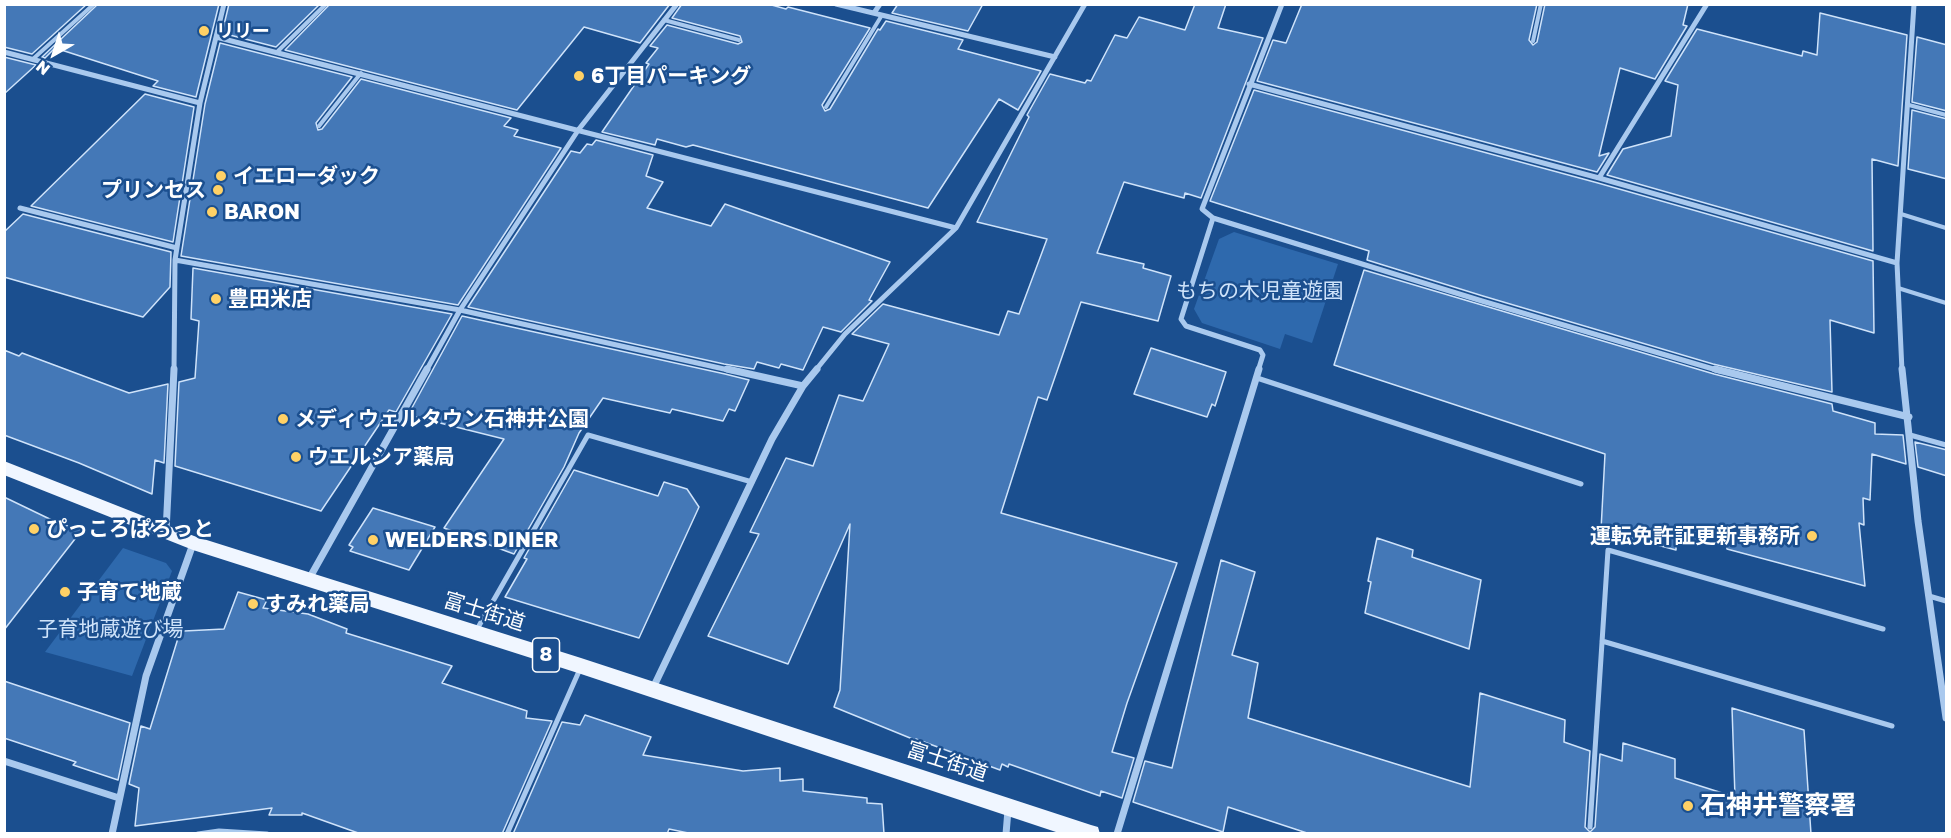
<!DOCTYPE html>
<meta charset="utf-8">
<style>
body{margin:0}
#map{position:relative;width:1951px;height:838px;overflow:hidden;background:#1b4f8f;font-family:"Golos Text",sans-serif}
canvas{display:block}
.frame{position:absolute;inset:0;border:6px solid #fff;pointer-events:none}
.north{position:absolute;left:24px;top:24px;width:60px;height:60px;-webkit-text-stroke:4px #1b4f8f;paint-order:stroke;rotate:219deg;font-size:16px;font-weight:700;line-height:24px;text-align:center;color:#fff}
.north::after{content:'';display:block;margin:auto;width:21px;height:27px;background:#fff;clip-path:polygon(50% 0,100% 100%,50% 72%,0 100%)}
</style>
<div id="map">
<canvas width="1951" height="838"></canvas>
<div class="frame"></div>
<div class="north">N</div>
</div>
<script>
const ctx = document.querySelector('canvas').getContext('2d');
ctx.lineJoin = 'round';
function fill(path, color) { ctx.fillStyle = color; ctx.fill(path, 'evenodd'); }
function strokePath(path, color, width, dash) { ctx.strokeStyle = color; ctx.lineWidth = width; ctx.lineCap = dash ? 'butt' : 'round'; ctx.setLineDash(dash || []); ctx.stroke(path); }
function drawText(font, color, halo, rows, align = 'center') {
  ctx.font = font + ' "Golos Text","Noto Sans JP",sans-serif'; ctx.lineWidth = 5; ctx.setLineDash([]); ctx.textBaseline = 'middle'; ctx.strokeStyle = halo; ctx.fillStyle = color; for (const [text, x, y, turn = 0] of rows) {
    ctx.save(); ctx.translate(x, y); ctx.rotate((+turn || 0) * Math.PI / 180); ctx.textAlign = isNaN(turn) ? turn : align; if (halo) ctx.strokeText(text, 0, 0); ctx.fillText(text, 0, 0); ctx.restore();
  }
}
fill(new Path2D(`
 M1234 232 1338 264 1312 343 1285 334 1280 349 1202 323 1194 309 1219 239Z
 M123 548 166 563 172 571 132 676 45 652Z`), '#2e69ad');
const building = new Path2D(`
 M4 4H87L32 54 4 47Z
 M98 4H219L196 97 153 86 158 81 55 48 45 58 42 57Z
 M229 4H320L276 47 222 33Z
 M330 4H670L640 43 584 27 517 110 285 50Z
 M682 4H768L786 9 788 7 870 28 822 105 825 111 830 109 878 29 880 30 886 21 963 40 958 49 1041 71 1018 110 999 99 928 208 693 145 686 147 657 139 655 145 602 132 649 64 646 63 658 48 650 46 667 25 738 44 742 42 740 36 672 18Z
 M898 4H983L968 31 892 13Z
 M1195 4H1226L1218 28 1263 38 1201 198 1185 193 1184 198 1124 182 1097 253 1144 264 1143 268 1171 276 1158 321 1081 302 1047 400 1038 397 1001 513 1177 563 1127 703 1112 752 1134 758 1122 798 1101 791 1100 796 1009 764 1008 767 1002 764 1000 770 916 739 915 740 834 707 840 690 850 524 788 664 708 636 759 534 750 532 786 458 813 466 839 395 863 401 889 344 852 334 883 304 999 335 1008 311 1019 314 1047 239 977 222 1029 117 1027 115 1050 74 1085 83 1087 80 1091 81 1115 35 1127 38 1139 17 1185 30Z
 M1302 4H1537L1529 40 1533 45 1537 42 1545 4H1688L1683 25 1687 26 1655 79 1620 68 1599 156 1609 153 1597 172 1257 81 1273 40 1286 43Z
 M1820 13 1907 35 1898 166 1872 159 1873 251 1607 175 1623 149 1671 136 1678 85 1665 81 1697 29 1802 56 1803 51 1817 55Z
 M1917 37 1947 45V111L1912 102Z
 M220 43 352 77 316 123 318 130 322 129 361 79 511 118 504 126 518 130 514 136 561 148 458 305 181 256 205 104Z
 M4 57 36 65 4 94Z
 M1254 90 1598 183 1873 261 1874 333 1830 320 1832 392 1713 364 1483 296 1367 260 1369 251 1210 201Z
 M145 94 194 107 173 242 31 206Z
 M1912 110 1947 119V179L1908 169Z
 M596 140 653 155 646 176 663 182 647 208 711 226 725 204 890 262 869 300 872 301 841 332 823 327 803 370 781 364 779 368 757 362 754 369 724 364 468 307 571 151 580 153 587 144 592 145Z
 M23 214 171 252 170 287 143 317 4 277V232Z
 M193 268 452 314 396 412 389 410 321 511 175 466 179 382 195 378 199 321 191 319Z
 M1364 270 1714 374 1832 404 1833 411 1875 423V434L1903 435 1906 464 1872 454 1870 500 1863 498 1864 525 1859 523 1865 586 1727 549 1726 543 1708 544 1697 541V544H1676V550L1601 530 1605 454 1334 365Z
 M462 316 725 374 749 380 735 411 729 409 723 421 672 409 670 413 603 398 579 433 564 467 514 554 444 528 504 439 408 415Z
 M1151 348 1226 372 1215 406 1212 404 1207 417 1134 394Z
 M4 350 19 356 22 353 129 393 168 384 164 463 155 460 152 494 79 463 4 435Z
 M1915 442 1947 450V476L1918 467Z
 M574 470 658 496 664 482 687 489 699 507 639 638 505 597 527 559 524 558Z
 M4 497 58 523 82 530 4 630Z
 M373 508 435 527 409 570 350 551 353 547 349 545Z
 M1377 538 1413 550 1412 557 1481 580 1469 649 1365 613 1371 582 1368 581Z
 M1221 560 1255 572 1232 655 1258 663 1248 718 1470 787 1480 693 1565 720 1564 742 1590 751 1585 827 1590 832 1595 827 1600 754 1622 761 1623 743 1675 759V778L1735 797 1732 708 1804 730 1811 834H1310L1228 807 1223 832 1133 802 1145 761 1172 768Z
 M238 592 267 600 263 608 308 614 347 629 346 633 452 666 442 683 527 711 526 718 552 721 502 834H361L302 813V815H269L272 808 135 826 139 788 129 784 141 726 150 729 179 635 182 634 184 631 224 629Z
 M4 681 130 723 118 780 73 765 76 762 4 738Z
 M585 715 651 737 643 755 743 771 780 768V781L803 779V791L867 798V803L882 804 884 834H693L669 829 667 834H513L562 722 580 725Z`);
fill(building, '#4478b7');
strokePath(building, '#cfe3fa', 1.5);
strokePath(new Path2D(`
 M664 20 739 40
 M1533 41 1541 4
 M278 51 326 4
 M33 59 94 4
 M1909 105 1946 115
 M826 107 882 15
 M319 126 361 73
 M1901 214 1946 228
 M1898 288 1946 303`), '#a9c9ee', 4);
strokePath(new Path2D(`
 M1257 378 1581 484
 M1910 435 1946 445
 M1929 596 1946 601
 M476 631 588 435 752 482
 M1602 641 1892 726
 M1590 827 1608 550 1883 629
 M198 834 219 831 267 834
 M507 834 580 669`), '#a9c9ee', 5);
strokePath(new Path2D(`
 M836 4 1055 57
 M1282 4 1202 209 1213 218 1482 301 1720 371
 M874 13 880 4
 M216 37 956 228
 M4 52 200 103
 M1249 84 1599 178 1897 263
 M1599 178 1707 4
 M20 208 177 248
 M1213 218 1181 319 1186 326 1260 350 1263 355 1258 371
 M175 260 460 310 733 371
 M174 371 175 260 200 103 224 4
 M426 371 460 310 579 129 677 4
 M815 371 845 334 956 228 1085 4
 M1902 371 1897 263 1914 4`), '#a9c9ee', 5);
strokePath(new Path2D(`
 M727 369 803 386
 M1715 369 1909 417
 M1902 369 1918 521 1946 718
 M166 532 174 369
 M309 579 427 369
 M653 688 772 439 803 386 817 369
 M4 761 119 798
 M112 834 146 676 193 544
 M1006 834 1008 810
 M1117 834 1259 369`), '#a9c9ee', 7);
fill(new Path2D(`
 M4 461 194 536 581 658 1091 825 1098 827 1100 834H1062L581 674 193 550 4 475Z`), '#f0f6ff');
for (const [x, y, r, color] of [
 [204,31,6,"#ffd166"],
 [579,76,6,"#ffd166"],
 [221,176,6,"#ffd166"],
 [218,190,6,"#ffd166"],
 [212,212,6,"#ffd166"],
 [216,299,6,"#ffd166"],
 [283,419,6,"#ffd166"],
 [296,457,6,"#ffd166"],
 [34,529,6,"#ffd166"],
 [1812,536,6,"#ffd166"],
 [373,540,6,"#ffd166"],
 [65,592,6,"#ffd166"],
 [253,604,6,"#ffd166"],
 [1688,806,6,"#ffd166"]
]) { const dot = new Path2D(); dot.arc(x, y, r, 0, 2 * Math.PI); ctx.fillStyle = color; ctx.fill(dot); strokePath(dot, '#1b4f8f', 2); }
drawText('bold 18px', '#fff', '#1b4f8f', [
 ["リリー",216,31]
], 'left');
for (const [x, y, w] of [
 [546,655,27]
]) { const box = new Path2D(); box.roundRect(x - w / 2, y - 17, w, 34, 4.5); ctx.fillStyle = '#1b4f8f'; ctx.fill(box); strokePath(box, '#fff', 1.5); }
drawText('bold 20px', '#fff', null, [
 ["8",546,655]
]);
drawText('bold 21px', '#fff', '#1b4f8f', [
 ["6丁目パーキング",591,76],
 ["イエローダック",233,176],
 ["プリンセス",206,190,"right"],
 ["BARON",224,212],
 ["豊田米店",228,299],
 ["メディウェルタウン石神井公園",295,419],
 ["ウエルシア薬局",308,457],
 ["ぴっころぱろっと",46,529],
 ["運転免許証更新事務所",1800,536,"right"],
 ["WELDERS DINER",385,540],
 ["子育て地蔵",77,592],
 ["すみれ薬局",265,604]
], 'left');
drawText('21px', '#cfe3fa', '#1b4f8f', [
 ["もちの木児童遊園",1260,291],
 ["子育地蔵遊び場",110,629]
]);
drawText('21px', '#fff', '#1b4f8f', [
 ["富士街道",484,612,17],
 ["富士街道",947,762,18]
]);
drawText('bold 26px', '#fff', '#1b4f8f', [
 ["石神井警察署",1700,806]
], 'left');
</script>
